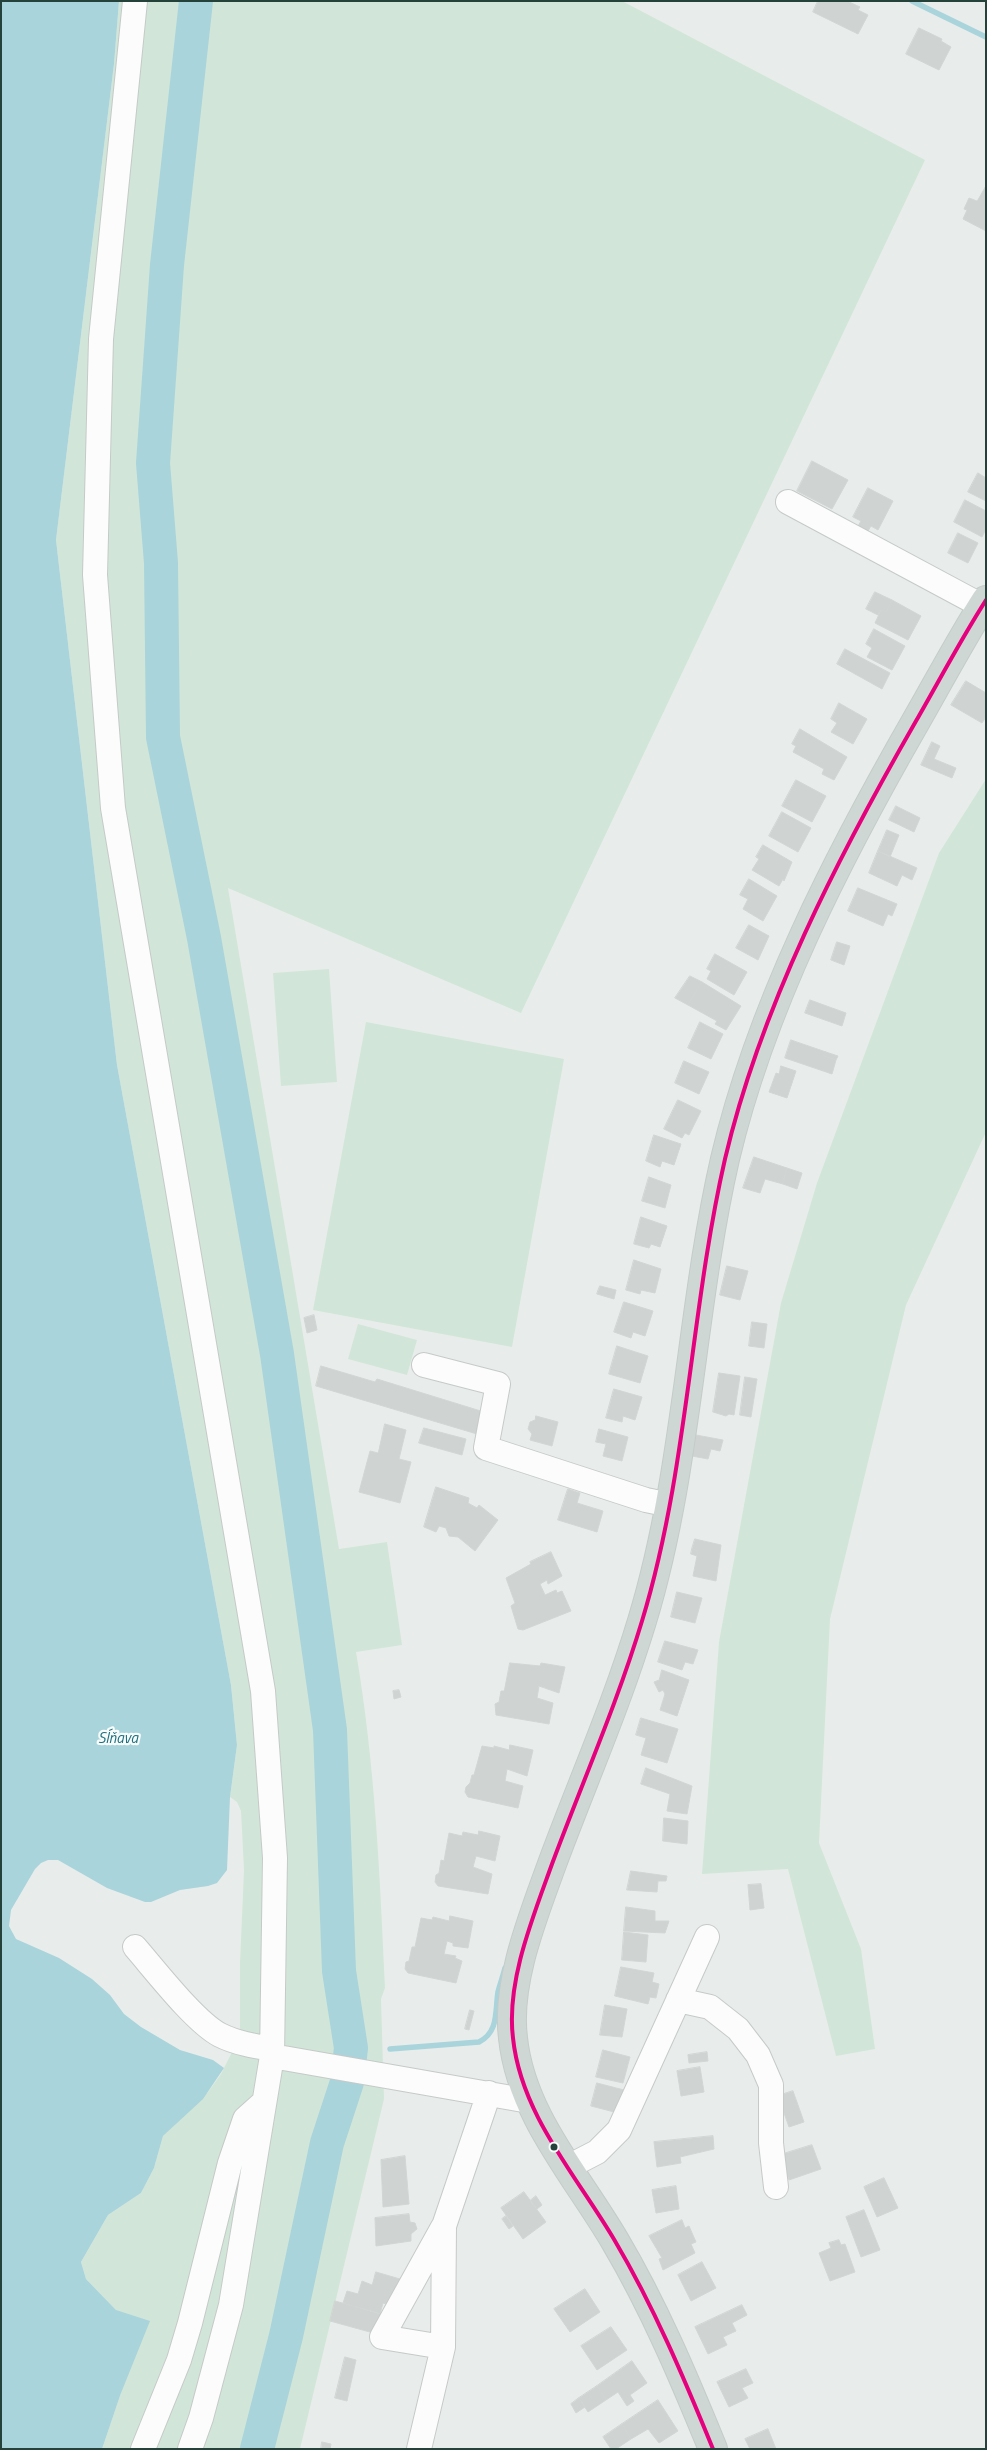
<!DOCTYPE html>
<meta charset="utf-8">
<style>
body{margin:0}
#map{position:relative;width:987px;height:2450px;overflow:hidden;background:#e8edeb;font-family:"Titillium Web",sans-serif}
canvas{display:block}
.frame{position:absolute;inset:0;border:2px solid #24423a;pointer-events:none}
</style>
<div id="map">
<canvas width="987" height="2450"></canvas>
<div class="frame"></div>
</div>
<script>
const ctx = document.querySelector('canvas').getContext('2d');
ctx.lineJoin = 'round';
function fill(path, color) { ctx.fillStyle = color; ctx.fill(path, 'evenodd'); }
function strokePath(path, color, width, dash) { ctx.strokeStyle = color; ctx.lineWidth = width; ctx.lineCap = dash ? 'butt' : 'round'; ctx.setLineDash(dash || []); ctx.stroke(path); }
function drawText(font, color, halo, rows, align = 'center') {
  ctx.font = font + ' "Titillium Web",sans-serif'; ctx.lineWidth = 4.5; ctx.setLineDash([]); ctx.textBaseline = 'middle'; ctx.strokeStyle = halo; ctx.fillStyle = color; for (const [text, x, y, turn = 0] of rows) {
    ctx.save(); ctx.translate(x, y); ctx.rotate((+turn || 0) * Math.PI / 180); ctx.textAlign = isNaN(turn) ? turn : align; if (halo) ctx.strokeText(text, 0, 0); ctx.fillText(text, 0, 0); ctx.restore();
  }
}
fill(new Path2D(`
 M119 1H622L925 160 521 1013 228 888 339 1549 387 1542 402 1645 356 1652C375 1763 380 1875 385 1988L381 1999 384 2099 300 2449H102L121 2393 116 2310 86 2279 81 2262 108 2215 141 2193 154 2168 163 2136 208 2092 221 2074 240 2036V1963L244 1870 241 1811 237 1802 230 1797 237 1745 231 1685 117 1065 56 540 114 64Z
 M986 779V1132L906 1305 830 1619 819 1843 861 1949 875 2049 836 2056 788 1869 702 1874 719 1642 781 1303 817 1183 939 853Z
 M329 969 337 1082 281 1086 273 973Z
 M366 1022 564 1059 512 1347 313 1310Z
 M358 1324 417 1340 407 1375 348 1359Z`), '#d1e6d8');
fill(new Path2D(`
 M1 1H119L114 64 56 540 117 1065 231 1685 237 1745 230 1797 227 1870 217 1883 208 1886 180 1890 151 1902H145L107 1888 58 1860H48L41 1863 35 1869 11 1910 9 1926 16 1939 59 1958 92 1979 110 1995 124 2014 141 2027 180 2050 213 2060 224 2068 203 2099 163 2136 154 2168 141 2193 108 2215 81 2262 86 2279 116 2310 150 2321 121 2393 102 2449H1Z`), '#a9d4db');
strokePath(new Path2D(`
 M912 1 986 37
 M351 2048 361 2049
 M390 2049 479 2042C499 2032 495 2011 498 1992 500 1984 503 1976 505 1968`), '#a9d4db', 5.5);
strokePath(new Path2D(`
 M196 1 167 265 153 463 161 563 163 737 204 938 277 1354 330 1730 339 1971 351 2048 347 2082 327 2143 286 2336 257 2449`), '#a9d4db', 34);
const building = new Path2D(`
 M818 1H847L860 7 858 10 868 15 858 34 813 12Z
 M919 28 942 39 941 41 951 47 939 70 906 54Z
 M986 186V231L963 219 967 210 964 209 969 198 977 201Z
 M812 461 848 480 832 509 797 491Z
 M978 473 986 478V501L968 492Z
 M868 488 893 501 878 530 871 526 868 531 858 526 861 521 853 517Z
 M965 500 986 511V529L982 537 954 522Z
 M958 533 978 543 968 563 948 553Z
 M875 592 892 600 886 612 881 610 878 615 866 609Z
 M892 600 921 616 908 640 875 623 881 610 886 612Z
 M874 629 905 646 892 670 867 657 872 648 866 644Z
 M845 649 890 673 882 689 837 664Z
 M966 681 986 693V717L982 723 951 705Z
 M839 703 867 719 853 744 831 732 837 723 831 719Z
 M800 729 847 757 834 780 822 774 824 769 793 752 796 746 792 744Z
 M932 742 940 746 934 759 956 768 952 778 921 765Z
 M796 780 826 796 812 822 782 806Z
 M896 806 920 818 914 832 889 820Z
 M782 812 811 828 798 852 769 836Z
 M887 830 899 835 890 857 878 851Z
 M763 845 792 862 784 881 783 879 779 886 752 870 759 859 756 857Z
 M878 851 917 868 912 880 902 875 897 886 869 873Z
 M749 879 777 896 763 921 743 909 748 899 740 895Z
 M858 888 897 904 892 916 888 914 883 926 848 911Z
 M749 925 769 936 758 960 736 948Z
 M837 942 850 946 844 965 831 960Z
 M715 954 747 972 734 995 707 979 711 971 707 969Z
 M690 976 702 982 688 1005 675 998Z
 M702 982 741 1006 726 1030 715 1024 717 1021 688 1005Z
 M810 1000 846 1013 842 1026 805 1013Z
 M700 1022 723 1034 711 1059 688 1048Z
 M791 1040 826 1052 824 1056 836 1060 832 1074 785 1058Z
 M826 1052 838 1056 836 1060 824 1056Z
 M684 1061 709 1072 699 1094 675 1083Z
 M781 1066 796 1071 787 1098 769 1092 776 1073 779 1074Z
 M678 1100 701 1111 689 1135 685 1133 682 1138 664 1129Z
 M654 1135 681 1144 674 1165 662 1161 660 1167 646 1161Z
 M754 1157 787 1168 783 1184 765 1179 760 1193 743 1188Z
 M787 1168 802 1173 797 1189 783 1184Z
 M649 1177 671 1185 665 1208 642 1201Z
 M641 1217 667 1226 660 1247 651 1244 649 1248 634 1244Z
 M634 1260 661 1269 655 1293 641 1290 640 1294 626 1290Z
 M727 1266 748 1271 740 1300 720 1295Z
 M600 1286 616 1290 614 1299 597 1294Z
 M624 1302 653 1311 645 1336 633 1332 631 1338 614 1332Z
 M314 1315 317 1330 307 1333 304 1318Z
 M752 1322 767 1324 764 1348 749 1346Z
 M617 1346 648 1356 640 1383 609 1374Z
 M321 1366 375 1382 377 1379 484 1412 477 1434 316 1386Z
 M719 1373 740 1376 734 1415 729 1414 726 1416 713 1412Z
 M745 1377 757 1379 751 1417 740 1415Z
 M614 1389 642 1397 635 1420 623 1416 622 1422 606 1418Z
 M536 1416 558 1422 552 1446 530 1440 532 1434 528 1429 530 1422 535 1420Z
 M385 1424 406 1430 399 1459 411 1462 400 1503 359 1492 370 1451 378 1453Z
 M424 1428 466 1439 462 1455 419 1443Z
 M599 1429 628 1437 622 1461 603 1456 606 1444 596 1442Z
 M696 1435 723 1440 720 1451 711 1449 708 1459 692 1456Z
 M436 1487 469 1498 468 1503 477 1508 479 1505 498 1520 475 1551 458 1537 449 1536 446 1528 439 1526 436 1532 424 1527Z
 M568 1489 580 1493 577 1503 603 1511 597 1532 558 1520Z
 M695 1539 721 1545 716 1581 693 1576 698 1551 692 1549Z
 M692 1549 698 1551 697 1556 691 1554Z
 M551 1552 562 1576 548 1584 547 1580 540 1584 545 1595 556 1590 557 1593 562 1591 571 1611 523 1630 518 1629 511 1606 515 1603 506 1578 531 1564 530 1562Z
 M677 1592 702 1598 695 1623 671 1617Z
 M665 1641 698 1650 693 1664 685 1662 682 1670 658 1662Z
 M510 1663 540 1666 541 1663 565 1667 559 1693 539 1686 537 1698 553 1703 549 1724 496 1715 495 1704 499 1702 501 1691H504Z
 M662 1670 689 1680 677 1716 660 1710 665 1694 663 1690 659 1692 654 1682 659 1680Z
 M399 1690 401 1697 394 1699 393 1691Z
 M641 1718 678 1729 667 1763 641 1755 646 1738 636 1735Z
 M510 1745 533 1750 527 1776 507 1769 505 1781 523 1786 518 1808 468 1797 465 1792 466 1787 470 1783 472 1775H474L482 1746 494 1748V1746L509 1750Z
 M646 1768 692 1786 687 1814 667 1811 670 1794 641 1784Z
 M664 1818 688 1821 687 1844 663 1841Z
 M479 1831 500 1836 495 1861 476 1856 473 1867 492 1874 488 1894 438 1886 435 1882 436 1875 439 1873 441 1860 444 1861 449 1833 462 1836 463 1832 478 1835Z
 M631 1871 667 1876 666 1881H658L657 1892 627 1890Z
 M761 1884 764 1908 750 1910 748 1885Z
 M626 1907 655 1911V1921H669L665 1933 624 1931Z
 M450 1916 473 1921 468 1948 453 1946V1943L447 1941 444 1954 456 1956 455 1958 462 1961 456 1983 408 1973 405 1969 406 1962 409 1961 412 1947H415L421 1918 432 1920 433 1917 449 1921Z
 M624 1932 648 1935 646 1962 622 1960Z
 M621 1967 654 1973 652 1982 659 1984 656 1998 650 1997 648 2004 615 1996Z
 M605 2005 627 2009 622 2037 600 2035Z
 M470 2010 474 2011 469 2030 465 2029Z
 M603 2050 630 2057 623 2083 596 2077Z
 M707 2052 708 2061 689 2063 688 2055Z
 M700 2067 704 2092 681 2096 677 2071Z
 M597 2083 624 2090 618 2113 591 2106Z
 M793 2091 804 2122 789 2127 778 2096Z
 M713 2136 714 2149 680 2157 681 2163 657 2167 654 2142Z
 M812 2145 821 2169 789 2180 780 2155Z
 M405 2156 409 2204 383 2207 381 2160Z
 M884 2178 898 2208 877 2217 864 2187Z
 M676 2186 679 2209 656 2213 652 2190Z
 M524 2192 546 2222 523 2239 501 2208Z
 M536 2196 542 2205 537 2209 530 2201Z
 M864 2210 880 2250 861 2257 846 2217Z
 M409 2214 410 2222 415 2223 417 2229 411 2234V2241L376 2246 375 2218Z
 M506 2216 513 2226 509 2229 502 2219Z
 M682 2220 685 2228 689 2226 696 2242 691 2244 695 2253 663 2270 659 2259 662 2258 649 2236Z
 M839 2240 841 2245 845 2244 855 2272 830 2281 819 2253 831 2248 829 2243Z
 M702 2262 716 2288 691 2301 678 2275Z
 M376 2272 400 2279 392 2306 383 2303 380 2314 343 2303 347 2291 358 2294 362 2281 372 2285Z
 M585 2289 600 2312 570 2332 554 2309Z
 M335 2301 382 2314 377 2334 330 2321Z
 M742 2305 747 2315 732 2323 736 2331 723 2337 727 2345 708 2354 695 2327Z
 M611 2327 627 2350 597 2370 581 2346Z
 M345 2357 356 2360 347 2401 335 2398Z
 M632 2361 647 2383 630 2395 634 2401 627 2406 618 2392 606 2400 597 2386Z
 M746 2369 753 2383 742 2388 748 2398 729 2407 717 2382Z
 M597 2386 606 2400 588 2412 579 2398Z
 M579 2398 585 2407 576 2413 571 2404Z
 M658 2400 678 2431 659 2443 648 2429 631 2439 622 2424Z
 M622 2424 631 2439 616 2449H611L603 2437Z
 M768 2429 776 2449H750L745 2439Z
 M322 2442 331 2444 330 2449H321Z`);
fill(building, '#cfd4d2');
strokePath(building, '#d1d6d4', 1);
const minor = new Path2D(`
 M135 1 101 339 95 575 113 808 263 1691 275 1858 272 2056 231 2305 201 2418 190 2449
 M788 502 982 606
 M424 1365 498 1384 486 1448 646 1500 670 1505
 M135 1947C155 1970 195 2022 220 2035 236 2043 254 2046 272 2049
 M678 2000 710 2007 738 2029 758 2055 771 2085V2143L776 2187
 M272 2056 529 2101
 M568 2167 597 2152 619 2130 707 1937
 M443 2347 382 2337 443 2227
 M143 2449 179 2360 190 2323 230 2163 245 2119 264 2102
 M419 2449 443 2347 444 2226 489 2093`);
const major = new Path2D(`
 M713 2449C684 2378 654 2307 615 2241 577 2176 521 2115 513 2038 506 1982 533 1917 552 1864 582 1783 617 1704 642 1621 688 1470 690 1312 725 1159 761 1006 838 857 916 721 939 681 961 639 986 600`);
strokePath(minor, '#c5cac8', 26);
strokePath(major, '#c3ccc9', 30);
strokePath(minor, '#fcfcfc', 24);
strokePath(major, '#cfd7d5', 28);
strokePath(new Path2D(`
 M713 2449C684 2378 654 2307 615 2241 577 2176 521 2115 513 2038 506 1982 533 1917 552 1864 582 1783 617 1704 642 1621 688 1470 690 1312 725 1159 761 1006 838 857 916 721 939 681 961 639 986 600`), '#e5007d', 4);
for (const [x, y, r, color] of [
 [554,2147,4.5,"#24423a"]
]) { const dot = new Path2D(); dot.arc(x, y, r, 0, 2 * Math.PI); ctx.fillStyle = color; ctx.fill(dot); strokePath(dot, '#f7fbf9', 2); }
drawText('italic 15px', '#1c6f80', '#f7fbf9', [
 ["Sĺňava",118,1739]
]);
</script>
